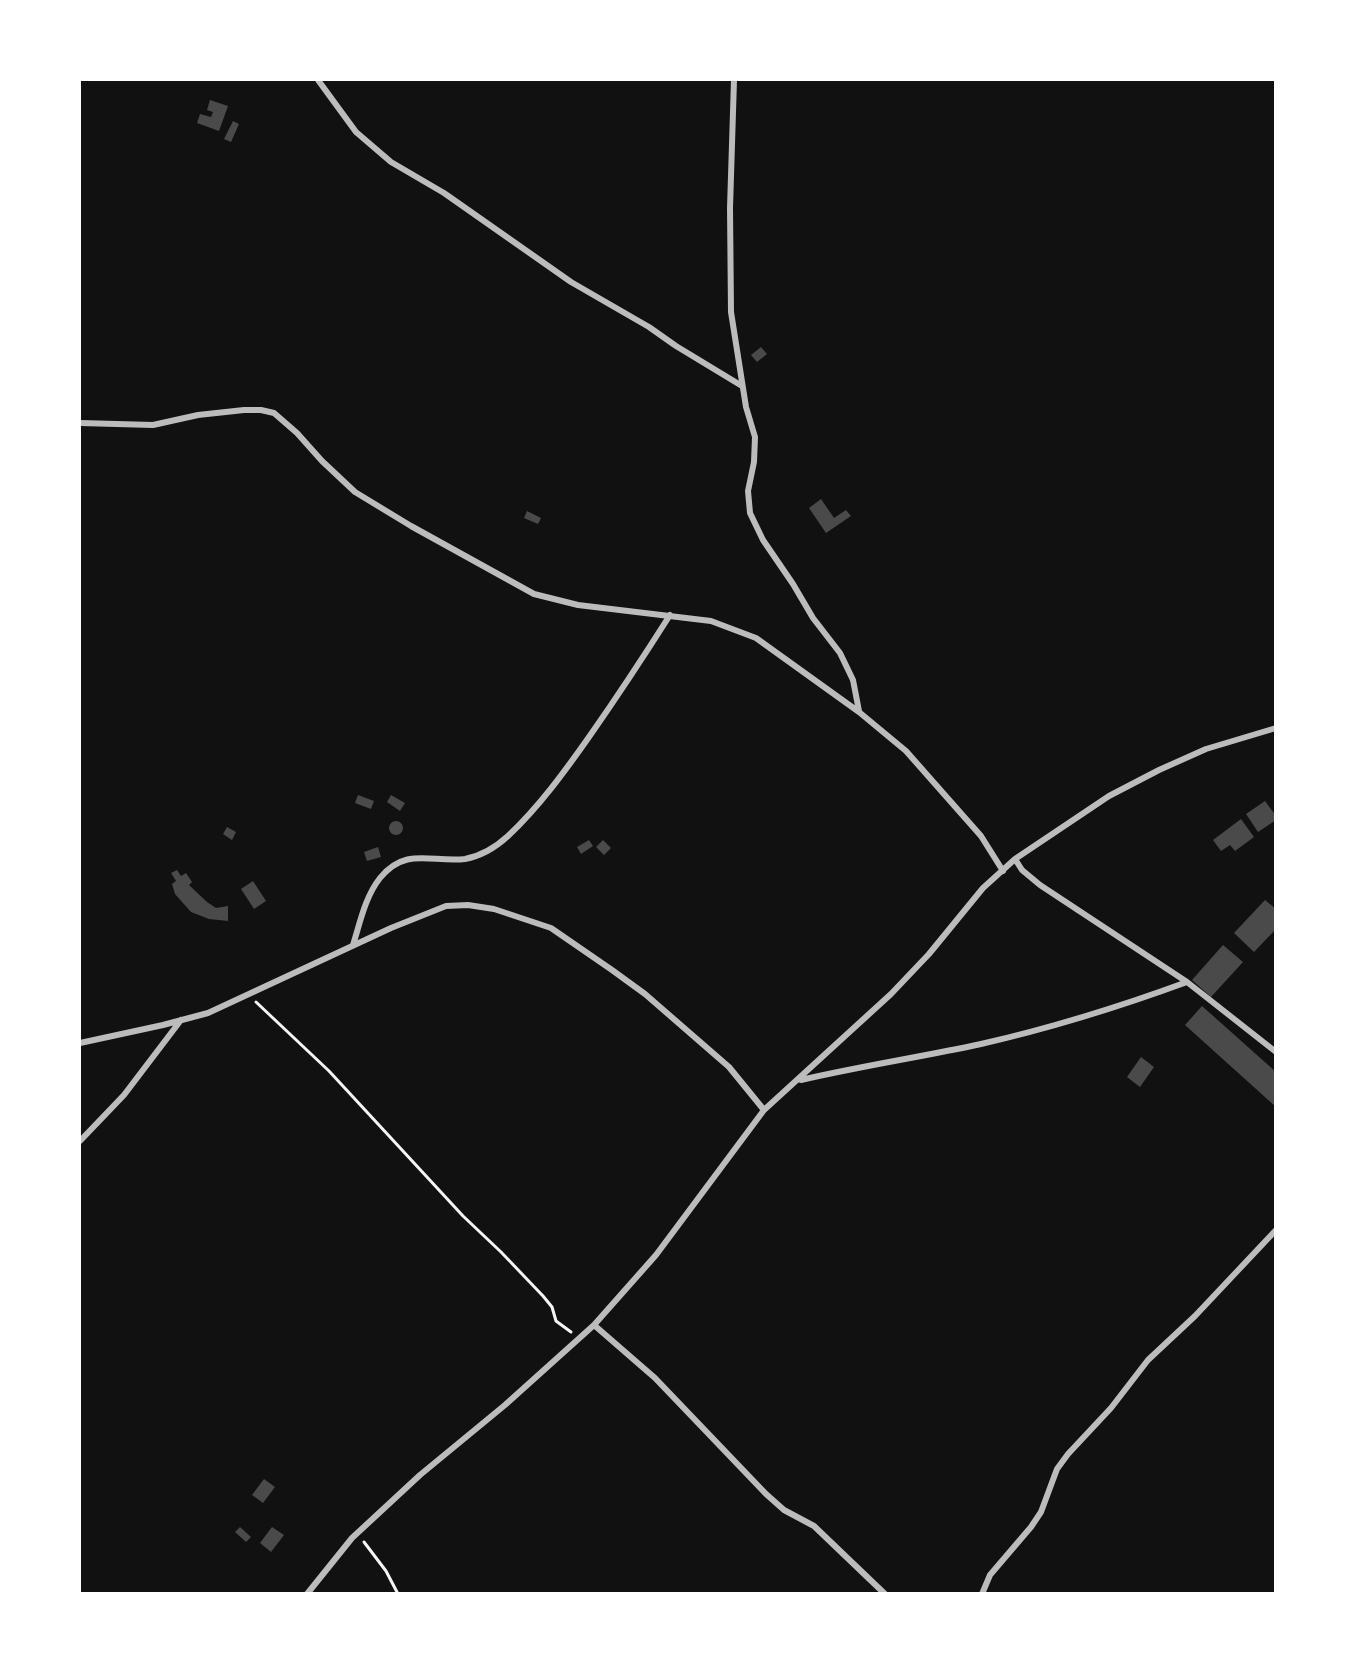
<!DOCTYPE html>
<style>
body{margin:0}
#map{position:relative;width:1355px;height:1673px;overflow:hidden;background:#111;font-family:Cabin,sans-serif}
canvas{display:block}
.frame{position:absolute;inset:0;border:81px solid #fff;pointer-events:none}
</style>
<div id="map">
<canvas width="1355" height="1673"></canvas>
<div class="frame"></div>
</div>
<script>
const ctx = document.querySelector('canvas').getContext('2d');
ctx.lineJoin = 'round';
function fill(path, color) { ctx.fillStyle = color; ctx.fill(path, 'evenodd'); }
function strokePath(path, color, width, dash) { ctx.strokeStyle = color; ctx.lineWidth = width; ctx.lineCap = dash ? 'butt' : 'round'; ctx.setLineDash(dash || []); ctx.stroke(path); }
fill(new Path2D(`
 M210 100 228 106 219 131 197 123 200 114 211 117 213 112 207 110Z
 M233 121 239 124 231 142 224 139Z
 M761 347 767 354 757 362 751 355Z
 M821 499 834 518 846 510 851 516 826 533 809 508Z
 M527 511 541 518 538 524 524 518Z
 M358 795 374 801 371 809 355 803Z
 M391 795 405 803 400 811 387 802Z
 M1265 801 1276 816V820L1258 832 1246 814Z
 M1241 819 1254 837 1235 851 1230 845 1221 851 1213 840Z
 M389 828a7 7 0 1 1 14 0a7 7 0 1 1-14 0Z
 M227 827 236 832 232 840 223 834Z
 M589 840 593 846 581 854 577 847Z
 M603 840 611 848 604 855 596 847Z
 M378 847 381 857 367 861 364 852Z
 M177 870 181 876 186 873 192 882 189 885 207 902 216 908 228 906V921L209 919 191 912 175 894 172 884 176 881 171 873Z
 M253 881 266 901 254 909 241 889Z
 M1265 900 1276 909V929L1254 952 1234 933Z
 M1223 945 1243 962 1211 997 1192 980Z
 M1202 1006 1276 1072V1107L1185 1025Z
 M1141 1057 1154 1067 1140 1087 1127 1077Z
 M264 1479 275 1487 263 1503 252 1495Z
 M240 1527 251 1537 246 1542 235 1532Z
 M272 1527 284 1535 271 1552 260 1543Z`), '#4a4a4a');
strokePath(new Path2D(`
 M256 1002 329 1071 463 1216 501 1252 543 1296 552 1307 556 1321 571 1332
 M364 1542 386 1571 398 1594`), '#f5f5f5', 3);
strokePath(new Path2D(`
 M318 80 356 132 391 162 444 193 571 282 649 327 676 346 742 386
 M734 80 730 208 731 312 746 407 755 437 754 462 748 491 750 513 763 540 793 584 813 618 840 653 853 680 859 711
 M80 423 153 425 198 415 244 410H261L274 413 297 433 322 461 355 492 411 526 534 594 578 605 711 621 756 638 859 712 906 751 981 836 1003 871
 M1015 859 1022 870 1040 885 1187 982 1276 1052
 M353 945C360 923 365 897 380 878 406 846 432 863 465 859 481 856 496 847 508 836 539 807 565 771 589 737 617 697 644 656 670 615
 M80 1043 163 1025 208 1013 391 928 446 906 468 905 494 909 551 928 612 970 645 994 729 1067 764 1110
 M801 1080C861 1066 921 1057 981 1044 1051 1028 1119 1007 1187 982
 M80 1141 124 1095 181 1020
 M594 1325 655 1378 766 1494 784 1510 814 1526 885 1594
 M307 1594 352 1538 420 1475 505 1405 594 1325 656 1255 764 1110 891 994 929 954 983 888 1015 859 1109 796 1159 770 1206 749 1276 728
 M982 1594 990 1575 1031 1527 1041 1512 1057 1469 1068 1454 1111 1408 1148 1360 1195 1316 1276 1230`), '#bcbcbc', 6);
</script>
